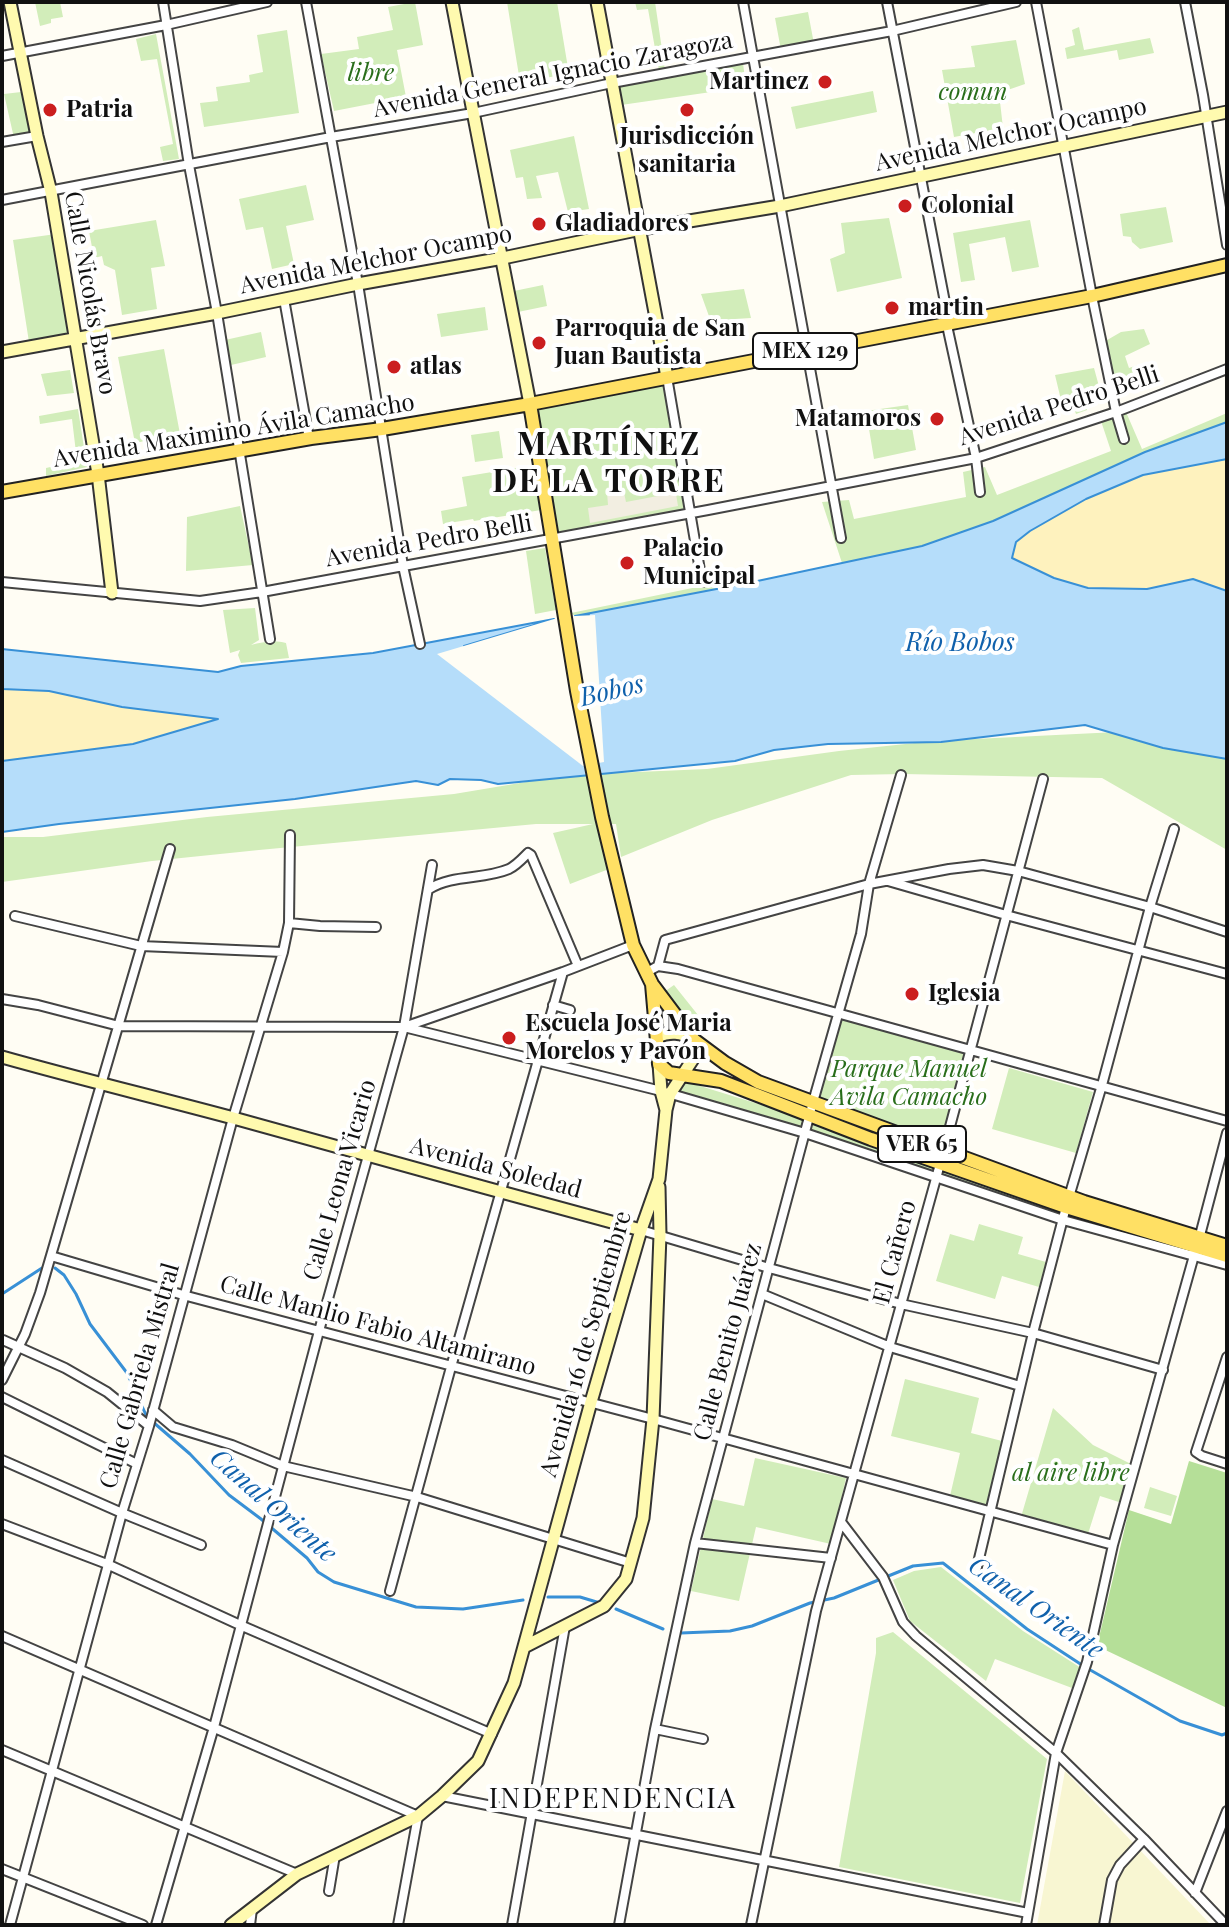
<!DOCTYPE html>
<meta charset="utf-8">
<style>
body{margin:0}
#map{position:relative;width:1229px;height:1927px;overflow:hidden;background:#fffdf4;font-family:"Playfair Display",serif}
canvas{display:block}
.frame{position:absolute;inset:0;border:4px solid #111;pointer-events:none}
</style>
<div id="map">
<canvas width="1229" height="1927"></canvas>
<div class="frame"></div>
</div>
<script>
const ctx = document.querySelector('canvas').getContext('2d');
ctx.lineJoin = 'round';
function fill(path, color) { ctx.fillStyle = color; ctx.fill(path, 'evenodd'); }
function strokePath(path, color, width, dash) { ctx.strokeStyle = color; ctx.lineWidth = width; ctx.lineCap = dash ? 'butt' : 'round'; ctx.setLineDash(dash || []); ctx.stroke(path); }
function drawText(font, color, halo, rows, align = 'center') {
  ctx.font = font + ' "Playfair Display",serif'; ctx.lineWidth = 8; ctx.setLineDash([]); ctx.textBaseline = 'middle'; ctx.strokeStyle = halo; ctx.fillStyle = color; for (const [text, x, y, turn = 0] of rows) {
    ctx.save(); ctx.translate(x, y); ctx.rotate((+turn || 0) * Math.PI / 180); ctx.textAlign = isNaN(turn) ? turn : align; if (halo) ctx.strokeText(text, 0, 0); ctx.fillText(text, 0, 0); ctx.restore();
  }
}
fill(new Path2D(`
 M1065 1771 1211 1925H1037Z`), '#f8f6d2');
fill(new Path2D(`
 M35 2H60L63 17 51 19V23L40 26Z
 M415 2 423 45 397 50 406 97 334 111 321 54 359 49 357 37 393 30 388 7Z
 M507 2H557L569 74 520 82Z
 M635 2H655L665 70 659 71 648 9 637 10Z
 M808 12 814 44 781 50 775 18Z
 M1079 27 1084 50 1150 38 1154 53 1119 60 1117 50 1067 59 1065 48 1075 45 1072 30Z
 M287 30 299 113 204 127 200 103 218 101 216 87 250 82 249 75 263 72 257 35Z
 M156 34 179 159 163 161 160 147 173 144 157 59 141 61 136 39Z
 M1016 40 1025 84 999 93 1003 128 954 137 942 70 975 67 971 46Z
 M743 63 746 87 621 105 613 85Z
 M873 91 877 112 796 129 791 107Z
 M21 92 31 135 14 138 4 94Z
 M574 136 589 209 568 212 558 172 536 176 542 198 527 199 523 177 516 178 510 150Z
 M306 185 314 220 286 226 294 264 272 269 263 227 246 230 239 199Z
 M1166 207 1173 242 1140 249 1132 242 1131 237 1123 236 1120 214Z
 M889 218 902 278 837 292 830 259 845 253 841 223Z
 M156 220 165 266 151 268 157 309 122 315 115 270 104 265 102 256 94 258 89 231Z
 M1030 220 1039 267 1012 272 1005 237 969 244 975 280 961 282 953 233Z
 M56 234 72 336 29 342 13 240Z
 M543 285 547 306 518 312 514 291Z
 M744 289 751 318 735 319V324L728 325 727 319H710L701 294Z
 M485 307 488 330 441 337 437 314Z
 M1144 329 1150 344 1125 356 1129 368 1147 362 1153 370 1142 378 1143 385 1137 386 1131 375 1111 379 1102 343 1121 332Z
 M261 332 266 357 231 365 225 340Z
 M164 349 180 434 135 443 118 357Z
 M1094 368 1100 390 1085 395 1087 410 1076 414 1071 399 1061 400 1055 375Z
 M70 370 74 393 47 396 41 374Z
 M665 380 690 513 557 538 532 405Z
 M908 405 916 450 874 459 866 411Z
 M78 409 87 467 46 476V468L77 461 72 419 40 424 39 416Z
 M1126 412 1142 449 1227 413V422L1145 452 993 521 922 546 842 563 822 502 849 500 854 519 966 497 963 472 985 467 997 495 1111 451 1101 421Z
 M499 431 503 458 475 462 471 435Z
 M534 465 541 510 474 521 473 519 443 524 441 511 467 506 462 477Z
 M240 506 253 565 186 571 187 517Z
 M545 548 556 610 535 614 526 551Z
 M746 577 748 583 575 616 571 613Z
 M255 608 259 640 251 645C263 642 274 640 286 643L289 658 241 663 238 655 240 650 230 653 223 610Z
 M1178 729 1227 752V850L1102 778 903 774 851 775 712 820 621 857 616 824H599L609 869 570 884 553 833 593 824H536L259 850 152 861 2 882V837H43L207 817 454 794 568 775 707 769 839 751 934 741Z
 M674 985 698 1015 691 1023 664 992Z
 M837 1019 970 1050 943 1146 816 1101Z
 M1009 1068 1093 1092 1076 1153 992 1129Z
 M684 1081 807 1119 804 1132 677 1093Z
 M809 1120 938 1165 935 1175 806 1132Z
 M941 1166 1197 1247 1194 1256 1063 1220 938 1177Z
 M979 1224 1023 1237 1018 1254 1046 1262 1039 1287 1002 1276 995 1299 936 1281 950 1234 974 1241Z
 M905 1379 979 1398 971 1433 1002 1441 986 1505 950 1496 960 1453 891 1436Z
 M1053 1408 1093 1445 1133 1465 1122 1503 1100 1496 1087 1537 1021 1517Z
 M755 1458 846 1478 831 1544 756 1527 739 1601 691 1591 712 1499 744 1506Z
 M1150 1487 1177 1496 1171 1516 1144 1508Z
 M941 1567 1023 1631 1081 1668 1072 1688 995 1659 986 1681 910 1621 893 1580 914 1571Z
 M893 1632 1047 1759 1020 1903 839 1867 876 1653V1638Z`), '#d2edba');
fill(new Path2D(`
 M1189 1461 1227 1473V1708L1097 1646 1129 1510 1171 1524Z`), '#b5df98');
fill(new Path2D(`
 M1227 459V591L1193 579 1147 589 1088 588 1054 578 1012 558 1016 542 1038 524 1086 499 1143 475Z
 M2 689 49 691 122 707 220 718 133 744 2 761Z`), '#fef2be');
fill(new Path2D(`
 M674 482 678 506 590 523 588 508 608 505 607 492 623 488 626 502 663 495 668 483Z`), '#f2eee1');
const water = new Path2D(`
 M1227 422V459L1143 475 1086 499 1030 531 1016 542 1012 558 1054 578 1088 588 1147 589 1193 579 1227 591V759L1163 748 1085 725 941 742 828 744 774 750 735 761 498 784 481 780 450 779 438 785 416 781 295 799 59 824 2 832V761L133 744 218 719 122 707 49 691 2 689V649L218 672 241 666 373 653 554 619 464 646 589 615 575 616 748 583 922 546 993 521 1145 452Z`);
fill(water, '#b5ddfa');
strokePath(water, '#3890d6', 2);
fill(new Path2D(`
 M595 615 604 762 583 766 437 654 554 619 575 616Z`), '#fffdf4');
strokePath(new Path2D(`
 M55 1268 64 1275 76 1294 90 1324 127 1373 146 1415
 M2 1294 42 1268
 M153 1422 190 1454 229 1495 261 1519 307 1558 318 1572 334 1582 416 1607 463 1609 523 1600
 M548 1597H580L600 1603
 M616 1609 663 1629
 M681 1633 730 1631 752 1626 810 1603 834 1598 913 1566 943 1563 1027 1629 1085 1667 1180 1721 1222 1735 1227 1733`), '#3890d6', 3);
const street = new Path2D(`
 M163 2 189 165 217 313 270 639
 M306 2 358 284 403 566 420 644
 M743 2 841 538
 M887 2 949 323 948 330 976 458 980 492
 M1036 2 1092 296 1116 412 1124 439
 M1185 2 1203 95 1227 245
 M2 56 166 25 267 2
 M2 142 37 136
 M2 200 331 137 473 113 612 83 892 31 1016 2
 M284 299 308 433 311 438
 M667 377 702 582
 M2 582 200 601 262 592 708 510 976 458 1116 412 1227 369
 M888 881 1006 915 1227 974
 M429 889C453 874 483 880 509 869 517 865 522 859 528 853L531 855 578 966
 M15 916 141 946 283 952
 M289 923 320 926 376 927
 M658 966 665 940 869 884 949 869 983 865 1018 871 1150 907 1227 932
 M647 972 658 966 678 969 1227 1121
 M2 999 38 1005 119 1026 404 1027 563 972 633 945
 M553 1005 570 1010
 M404 1027 661 1091 805 1133 1063 1220 1227 1265
 M641 1230 769 1268 901 1304 1033 1333 1163 1370
 M1199 1239 1227 1133
 M51 1256 183 1295 653 1419 1113 1545
 M762 1294 890 1347 1020 1386
 M3 1340 65 1368 107 1392 149 1426
 M1227 1357 1196 1452 1202 1456 1227 1464
 M2 1380 25 1334 40 1293 170 849
 M2 1397 137 1464
 M153 1410 173 1427 232 1445 283 1466 417 1497 631 1563
 M2 1460 122 1513 201 1545
 M841 1522 883 1577 903 1622 916 1636 1056 1753 1144 1839 1226 1925
 M2 1524 107 1564 240 1625 492 1734
 M695 1543 831 1558
 M977 1567 1033 1333 1066 1207 1102 1085 1150 907 1174 829
 M390 1591 451 1367 563 972
 M2 1636 418 1816 398 1925
 M655 1729 703 1739
 M2 1750 297 1874
 M442 1796 1028 1913
 M2 1869 143 1925
 M329 1891 335 1855
 M1195 1893 1227 1811
 M10 1925 122 1513 149 1426 233 1118 283 952 289 923 290 835
 M156 1925 214 1727 319 1331 404 1027 432 865
 M250 1925 252 1909
 M512 1925 565 1626
 M619 1925 655 1729 695 1543 813 1102 861 934 869 884 901 775
 M751 1925 816 1611 940 1164 1043 779
 M1026 1925 1056 1753 1087 1662 1113 1545 1195 1252
 M1104 1925 1112 1880 1120 1865 1144 1839`);
const secondary = new Path2D(`
 M10 2 37 136 51 192 98 474 112 593
 M452 2C477 136 505 269 530 404
 M597 2 667 377
 M2 352 217 313 358 284 503 258 641 229 780 206 1227 112
 M2 1057C80 1079 159 1098 237 1119 372 1156 506 1194 641 1230
 M659 1064 661 1091 666 1110
 M524 1647 604 1606 626 1579 643 1518 653 1419 660 1235 659 1187
 M231 1925 297 1874 418 1816 442 1796 478 1761 514 1683 591 1402 641 1230 659 1179 666 1110 670 1094 693 1059 695 1050 694 1040C681 1032 670 1031 657 1037`);
const primary = new Path2D(`
 M530 404 577 691 602 817 633 945 652 984 694 1040 725 1063 758 1082 1084 1202 1227 1246
 M2 492 311 438 382 429 530 404 1092 296 1227 265
 M652 984 659 1064 669 1073 721 1081 871 1139 1066 1207 1227 1256`);
strokePath(street, '#444', 12);
strokePath(secondary, '#333', 15);
strokePath(primary, '#222', 16);
strokePath(street, '#fff', 8);
strokePath(secondary, '#fffaaf', 11);
strokePath(primary, '#ffe064', 12);
for (const [x, y, r, color] of [
 [825,82,8,"#cb1e1f"],
 [50,110,8,"#cb1e1f"],
 [687,110,8,"#cb1e1f"],
 [905,206,8,"#cb1e1f"],
 [539,224,8,"#cb1e1f"],
 [892,308,8,"#cb1e1f"],
 [539,343,8,"#cb1e1f"],
 [394,367,8,"#cb1e1f"],
 [937,419,8,"#cb1e1f"],
 [627,563,8,"#cb1e1f"],
 [912,994,8,"#cb1e1f"],
 [509,1038,8,"#cb1e1f"]
]) { const dot = new Path2D(); dot.arc(x, y, r, 0, 2 * Math.PI); ctx.fillStyle = color; ctx.fill(dot); strokePath(dot, '#fff', 3); }
for (const [x, y, w] of [
 [805,351,104],
 [922,1144,88]
]) { const box = new Path2D(); box.roundRect(x - w / 2, y - 18, w, 36, 6); ctx.fillStyle = '#fff'; ctx.fill(box); strokePath(box, '#111', 2); }
drawText('bold 22px', '#111', null, [
 ["MEX 129",805,351],
 ["VER 65",922,1144]
]);
drawText('italic 24px', '#296e1b', '#fff', [
 ["libre",371,74],
 ["comun",973,93],
 ["Parque Manuel",909,1070],
 ["Avila Camacho",909,1098],
 ["al aire libre",1071,1474]
]);
drawText('24px', '#111', '#fff', [
 ["Avenida General Ignacio Zaragoza",553,75,-11],
 ["Avenida Melchor Ocampo",1011,135,-12],
 ["Avenida Melchor Ocampo",376,260,-11],
 ["Calle Nicolás Bravo",90,293,80],
 ["Avenida Pedro Belli",1059,406,-18],
 ["Avenida Maximino Ávila Camacho",234,431,-9],
 ["Avenida Pedro Belli",429,541,-10],
 ["Avenida Soledad",496,1168,15],
 ["Calle Leona Vicario",340,1180,-74],
 ["El Cañero",895,1252,-75],
 ["Calle Manlio Fabio Altamirano",378,1326,15],
 ["Calle Benito Juárez",728,1342,-75],
 ["Avenida 16 de Septiembre",586,1344,-74],
 ["Calle Gabriela Mistral",140,1376,-74]
]);
drawText('bold 24px', '#111', '#fff', [
 ["Martinez",809,82,"right"],
 ["Patria",66,110],
 ["Jurisdicción",687,137,"center"],
 ["sanitaria",687,165,"center"],
 ["Colonial",921,206],
 ["Gladiadores",555,224],
 ["martin",908,308],
 ["Parroquia de San",555,329],
 ["Juan Bautista",555,357],
 ["atlas",410,367],
 ["Matamoros",921,419,"right"],
 ["Palacio",643,549],
 ["Municipal",643,577],
 ["Iglesia",928,994],
 ["Escuela José Maria",525,1024],
 ["Morelos y Pavón",525,1052]
], 'left');
drawText('italic 26px', '#1061ac', '#fff', [
 ["Río Bobos",960,643],
 ["Bobos",612,691,-13],
 ["Canal Oriente",273,1506,41],
 ["Canal Oriente",1036,1608,35]
]);
ctx.letterSpacing = '2px';
drawText('28px', '#111', '#fff', [
 ["INDEPENDENCIA",613,1799]
]);
ctx.letterSpacing = '0px';
ctx.letterSpacing = '2px';
drawText('bold 32px', '#111', '#fff', [
 ["MARTÍNEZ",609,445],
 ["DE LA TORRE",609,482]
]);
ctx.letterSpacing = '0px';
</script>
